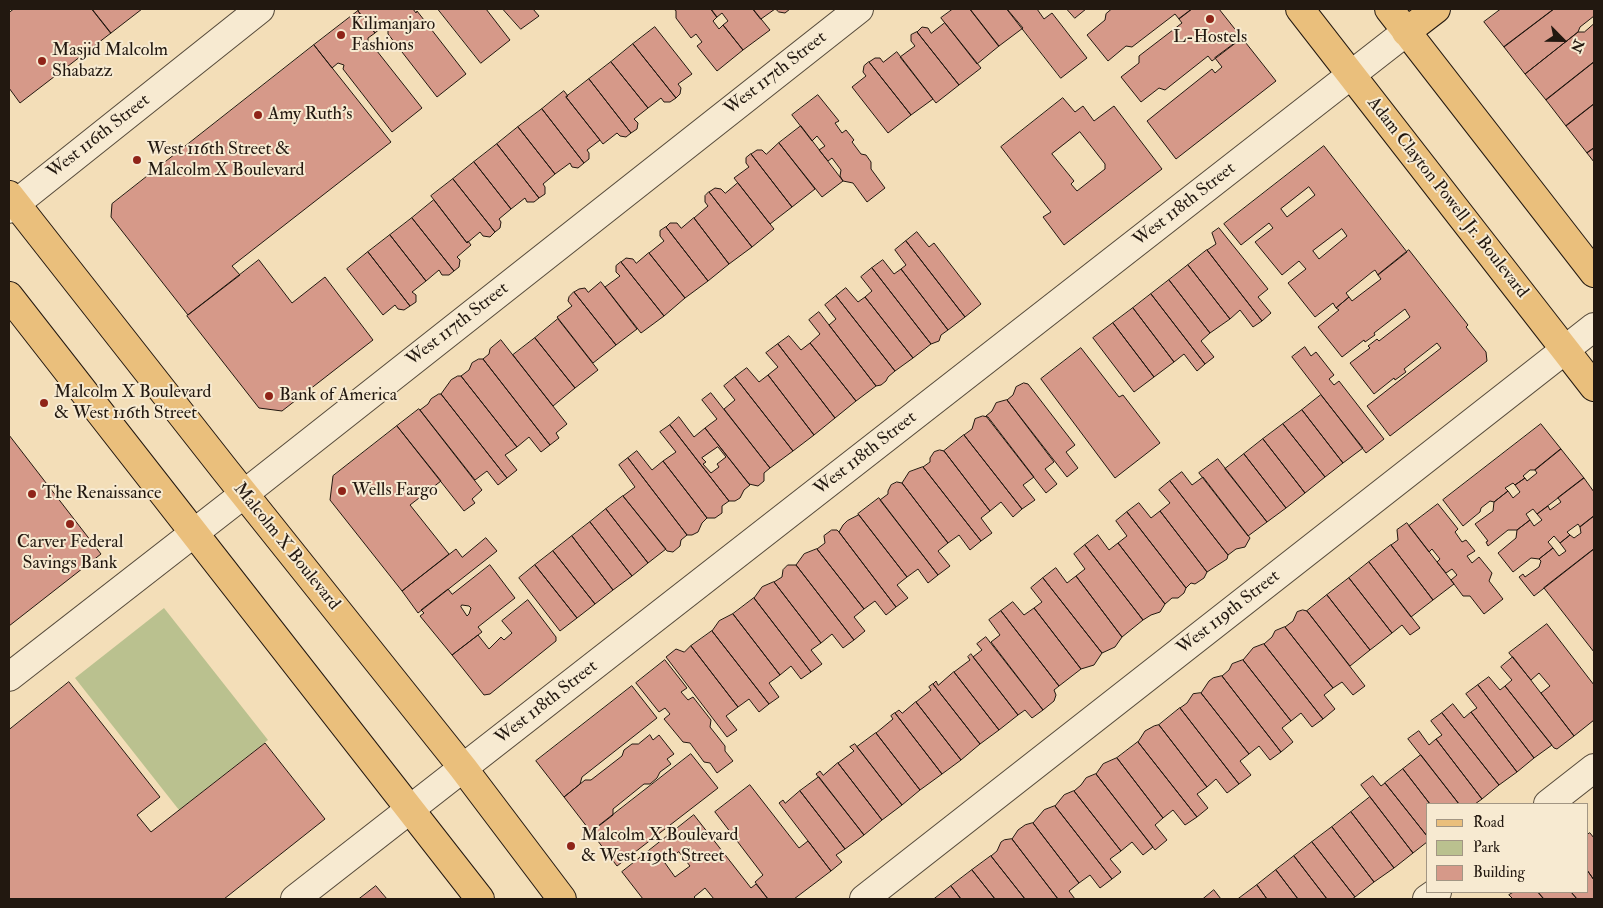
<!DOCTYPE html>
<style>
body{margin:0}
#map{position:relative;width:1603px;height:908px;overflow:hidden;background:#f3deb8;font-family:"IM FELL Double Pica",serif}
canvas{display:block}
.frame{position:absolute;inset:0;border:10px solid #221810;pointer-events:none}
.legend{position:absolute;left:1426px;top:803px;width:162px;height:90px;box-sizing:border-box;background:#f7ead1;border:1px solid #a29684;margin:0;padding:6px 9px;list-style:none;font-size:15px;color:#221810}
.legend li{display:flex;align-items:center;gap:10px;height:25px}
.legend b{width:25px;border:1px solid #a29684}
.north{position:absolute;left:1538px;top:15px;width:50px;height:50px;-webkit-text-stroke:4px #f7ead1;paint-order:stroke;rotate:113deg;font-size:14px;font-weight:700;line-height:20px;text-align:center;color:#221810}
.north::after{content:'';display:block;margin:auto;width:18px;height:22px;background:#221810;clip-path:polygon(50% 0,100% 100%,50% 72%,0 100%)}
</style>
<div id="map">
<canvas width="1603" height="908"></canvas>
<div class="frame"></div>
<ul class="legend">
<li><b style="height:6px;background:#eabf7c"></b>Road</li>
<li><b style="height:14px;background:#bac18f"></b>Park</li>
<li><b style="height:14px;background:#d69989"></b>Building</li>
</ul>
<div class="north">N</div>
</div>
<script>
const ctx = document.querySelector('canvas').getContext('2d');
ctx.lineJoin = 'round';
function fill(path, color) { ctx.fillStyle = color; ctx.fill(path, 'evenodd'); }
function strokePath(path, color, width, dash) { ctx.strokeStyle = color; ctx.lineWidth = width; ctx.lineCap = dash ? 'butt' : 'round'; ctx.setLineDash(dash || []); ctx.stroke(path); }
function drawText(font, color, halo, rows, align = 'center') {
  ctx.font = font + ' "IM FELL Double Pica",serif'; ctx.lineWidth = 4; ctx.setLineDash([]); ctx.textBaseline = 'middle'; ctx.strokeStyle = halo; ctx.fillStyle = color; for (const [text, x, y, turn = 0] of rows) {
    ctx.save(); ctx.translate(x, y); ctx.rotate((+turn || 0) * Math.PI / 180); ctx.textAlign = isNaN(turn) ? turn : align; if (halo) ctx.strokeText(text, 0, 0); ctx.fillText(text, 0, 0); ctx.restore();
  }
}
fill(new Path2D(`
 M164 608 268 740 179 810 75 678Z`), '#bac18f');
const building = new Path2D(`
 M14 9H92L111 33 20 103 9 88V13Z
 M92 9H142L111 33Z
 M361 9H413L416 13 417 11 466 74 437 97 388 34V30L382 27 375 33 358 11Z
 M438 9H486L510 40 481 63Z
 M503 9H533L539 16 521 29Z
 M674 9H711L717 17 713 21 719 29 723 25 743 50 717 71 697 46 702 42 696 34 691 38 676 18V11Z
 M711 9H753L770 30 743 50 723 25 728 21 722 13 717 17Z
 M753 9H775L761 19Z
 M776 9H790L785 13 779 12Z
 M953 9H970L999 46 977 64 941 18Z
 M970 9H1007L1023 28 999 46Z
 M1007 9H1037L1044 19 1052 13 1087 58 1061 78Z
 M1067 9H1086L1075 18Z
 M1112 9H1192L1179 19 1175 14 1132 47 1126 46 1108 61 1087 35 1105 20 1106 14Z
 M1192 9H1219L1242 38 1212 61 1208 56 1165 90 1159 88 1141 102 1121 77 1139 63V56L1182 23 1179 19Z
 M1501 9H1554L1504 47 1484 22Z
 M1554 9H1594V16L1580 27 1578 32 1525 74 1504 47Z
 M358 11 375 33 368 38V44L373 46 422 108 392 132 343 69 344 65 338 63 332 68 314 45Z
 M945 23 981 68 959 85 917 32 922 27 928 28 931 33Z
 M1594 24V62L1546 100 1525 74 1578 32H1584Z
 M655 27 692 74 678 84 681 88 680 94 676 98 633 44Z
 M917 32 959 85 936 103 900 57 915 46 911 41V35Z
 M1242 38 1276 81 1176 159 1147 121 1212 69 1215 73 1222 67 1215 58Z
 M633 44 676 98 670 102H664L661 98 648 108 611 62Z
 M314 45 391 142 232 266 240 275 188 315 111 217 112 204Z
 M897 52 933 99 911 115 869 62 875 58H880L883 62Z
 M611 62 648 108 634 119 638 123 637 129 631 133 589 79Z
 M869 62 911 115 888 133 852 87 866 76 863 72 864 66Z
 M1594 62V104L1566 126 1546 100Z
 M589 79 631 133 626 137 620 136 617 133 603 144 566 97Z
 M564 91 568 96 566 97 600 140 587 150 589 153V159L584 163 542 109Z
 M818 95 839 121 835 123 842 133 846 130 854 140 852 142 861 154 866 155 871 162V169L885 188 867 202 853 183 843 181 840 176 841 170 832 158 828 161 819 150 825 146 817 136 812 141 792 115Z
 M1063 98 1075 112 1083 106 1094 121 1114 106 1162 169 1064 245 1043 217 1051 212 1001 147ZM1080 132 1105 164V169L1077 191 1071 184 1074 181 1052 154Z
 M1594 104V148L1587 153 1566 126Z
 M542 109 584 163 578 168 572 167 570 163 555 174 518 127Z
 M801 126 843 181 822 197 779 143Z
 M518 127 555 174 543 184 545 187V194L539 198 497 144Z
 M779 143 815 189 792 207 751 154 757 150H762L766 154Z
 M497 144 539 198 534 202H527L525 198 511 209 474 162Z
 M1324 146 1407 252 1378 275 1375 270 1372 272 1346 293 1349 297 1336 308 1333 303 1315 317 1288 283 1306 269 1299 261 1282 275 1255 242 1273 228 1269 223 1241 245 1224 224ZM1309 187 1315 195 1287 217 1281 209ZM1342 229 1347 236 1319 259 1313 251Z
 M1594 148V162L1587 153Z
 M751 154 792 207 770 224 734 178 749 167 746 163V158Z
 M474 162 511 209 499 219 501 222 500 228 495 232 453 179Z
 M453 179 495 232 490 237 483 236 480 232 467 243 431 196Z
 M738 183 774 229 752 247 709 192 715 188 721 189 725 193Z
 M709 192 752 247 729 264 694 218 708 206 705 202V196Z
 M434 200 467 243 468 241 471 245 457 257 460 260 459 267 454 271 412 218Z
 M412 218 454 271 449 275H442L439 270 426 281 390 235Z
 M694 218 729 264 708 281 666 227 670 223H677L681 228Z
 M666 227 708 281 685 298 649 253 664 241 660 236V231Z
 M1219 228 1268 289 1258 297 1271 313 1262 321 1207 250 1216 244 1212 233Z
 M917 232 929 247 934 243 981 304 965 317 906 241Z
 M390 235 426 281 412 292 416 295V302L410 306 368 252Z
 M906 241 965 317 948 330 901 269 906 265 895 250Z
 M1207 250 1262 321 1253 327 1240 310 1230 319 1188 265Z
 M1409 250 1468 325 1466 327 1486 352 1487 361 1390 436 1367 406 1441 348 1437 343 1404 369 1406 372 1395 380 1394 378 1374 394 1350 363 1370 348 1368 346 1377 339 1379 341 1410 317 1405 309 1374 333 1375 335 1365 342 1364 340 1342 357 1318 327 1339 310 1336 308 1349 297 1352 301 1381 279 1378 275Z
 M368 252 410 306 404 310 398 309 395 305 383 315 347 269Z
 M649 253 685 298 664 316 621 262 626 258 633 259 636 263Z
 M259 260 292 303 325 277 373 340 282 411 259 408 187 316Z
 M883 260 894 274 901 269 948 330 941 335 939 341 931 344 872 268Z
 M621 262 664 316 641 333 605 287 620 276 616 272V266Z
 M1188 265 1230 319 1210 333 1169 280Z
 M872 268 931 344 913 358 865 297 872 291 861 277Z
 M1169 280 1210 333 1201 341 1214 357 1205 364 1151 294Z
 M601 282 637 329 616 345 574 292 579 289 585 288 588 292Z
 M846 288 858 302 865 297 913 358 895 371 836 296Z
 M574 292 616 345 593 363 557 317 572 306 568 301 569 297Z
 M1151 294 1205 364 1197 371 1184 354 1174 362 1133 308Z
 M836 296 895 371 888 377 886 381 881 385 876 386 829 325 836 319 825 305Z
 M1133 308 1174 362 1154 377 1113 323Z
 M819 312 876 386 856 401 810 343 820 334 809 320Z
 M558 319 598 370 575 388 535 338Z
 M1113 323 1154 377 1134 392 1093 338Z
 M789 336 801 350 810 343 856 401 835 418 778 344Z
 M535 338 575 388 553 406 513 355Z
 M501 340 567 424 556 433 559 438 550 445 483 359 489 354 490 349Z
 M778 344 835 418 814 435 768 375 778 367 766 353Z
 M1305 347 1311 356 1316 352 1334 375 1329 379 1334 385 1339 381 1384 439 1366 453 1292 357Z
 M1081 348 1119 397 1123 395 1160 443 1115 478 1041 379Z
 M479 359H483L550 445 541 452 529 437 517 447 461 376 469 370 472 363Z
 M747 368 759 382 768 375 814 435 793 451 735 377Z
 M458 376H461L517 447 505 455 517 470 507 478 441 394 451 380Z
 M735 377 793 451 770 468 724 409 735 400 724 386Z
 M1024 383 1028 384 1075 445 1066 452 1078 468 1067 477 1007 400 1013 395 1016 387Z
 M711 393 770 468 764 473V481L758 486 749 484 705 428 717 419 702 400Z
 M439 394H441L507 478 498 485 487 471 475 480 420 410 428 404 431 399Z
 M1321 395 1363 448 1343 463 1302 410Z
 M1007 400 1054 462 1045 469 1057 484 1046 493 986 416 992 411 996 403Z
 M419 409 482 490 472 499 475 503 464 511 397 426Z
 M1302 410 1343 463 1325 477 1283 424Z
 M983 416 988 417 1034 477 1023 485 1035 500 1022 509 964 435 972 429 975 419Z
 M679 417 694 437 705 428 750 485 744 490 740 498 735 501H729L670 425ZM718 447 726 457 717 464 719 467 711 473 703 464 706 462 702 458Z
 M1283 424 1325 477 1305 493 1263 439Z
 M1541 424 1561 449 1535 470H1530L1523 476 1525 478 1515 485 1513 483 1505 488 1508 491 1494 502 1490 501 1481 508 1480 512 1463 526 1443 500Z
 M670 425 729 501 722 506V513L715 518H707L663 461 676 452 660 432Z
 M397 426 441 481 410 505 449 554 402 591 330 500 333 476Z
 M9 435 101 554 9 626Z
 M964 435 1022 509 1013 517 1001 502 990 511 944 451Z
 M1263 439 1305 493 1286 508 1244 454Z
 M1561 449 1584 478 1537 514 1533 509 1526 514 1530 520 1517 530H1508L1488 546 1486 542 1488 541 1475 524 1493 511 1494 502 1508 491 1513 498 1520 492 1515 485 1525 478 1527 481 1537 473 1535 470Z
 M940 450 944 451 990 511 981 518 992 533 981 541 923 467 930 462V458L934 452Z
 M637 451 652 470 663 461 707 518 702 523 698 532 692 535H687L628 458Z
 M1244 454 1286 508 1267 522 1225 469Z
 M628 458 687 535 681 540 680 546 673 552 667 551 623 496 635 487 619 465Z
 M1218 459 1267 522 1248 536 1199 473Z
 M923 467 981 541 970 550 959 535 948 543 902 483 909 472Z
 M1182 472 1192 485 1203 477 1250 538 1245 547 1236 549 1228 555 1170 481Z
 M1584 478 1594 492V516L1580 527 1578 524 1567 532 1570 535 1560 543 1554 536 1548 542 1553 548 1539 559 1531 558 1513 572 1498 553 1516 538 1517 530 1530 520 1534 526 1542 520 1537 514 1548 506 1550 510 1561 502 1558 498Z
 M1170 481 1228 555 1227 559 1207 572 1160 511 1170 503 1159 490Z
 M897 482 902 483 948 543 938 551 950 566 938 575 880 500 888 494V491L891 485Z
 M623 496 666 549 648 563 606 509Z
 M879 498 938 575 928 583 918 569 907 577 858 514Z
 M1139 503 1151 518 1160 511 1207 572 1204 578 1195 584 1191 583 1186 588 1127 512Z
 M1438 504 1458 529 1455 532 1462 542 1466 540 1475 551 1467 556 1472 563 1479 557 1492 573 1489 581 1503 599 1484 614 1470 596H1463L1451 580 1457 575 1452 569 1446 573 1437 562 1440 559 1432 549 1429 552 1409 526Z
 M606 509 648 563 632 576 590 522Z
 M1127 512 1186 588 1184 593 1178 598H1172L1165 604 1118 543 1127 536 1116 521Z
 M859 515 907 577 897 585 908 598 896 607 839 532 843 525 847 521Z
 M1594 516V549L1534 596 1519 577 1523 574 1525 577 1539 567 1541 561 1539 559 1553 548 1559 556 1566 551 1560 543 1570 535 1574 538 1581 533 1580 527Z
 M590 522 632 576 613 590 572 536Z
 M1407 523 1454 584 1433 600 1391 545 1398 540 1397 530Z
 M832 530H837L839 532 896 607 886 615 875 601 864 609 817 549 825 543 824 536Z
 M1098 535 1109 550 1118 543 1165 604 1160 612 1151 615 1143 620 1085 545Z
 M572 536 613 590 595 604 553 551Z
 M486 538 497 551 418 613 402 591 456 549 462 557Z
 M1085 545 1143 620 1122 637 1076 576 1085 569 1074 554Z
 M1391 545 1433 600 1411 617 1369 562Z
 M817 549 864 609 854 617 865 631 854 640 796 565 804 554Z
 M1594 549V652L1544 588Z
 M553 551 595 604 577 618 535 565Z
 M1369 562 1420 628 1410 635 1402 625 1392 633 1349 578Z
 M490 565 515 598 478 627 482 632 452 655 420 616 424 613 421 610 448 589 452 594ZM462 605 469 606 471 608 469 614 467 616 461 607Z
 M535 565 577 618 560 631 519 578Z
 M788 565H796L854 640 843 648 832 634 821 643 774 582 782 577 783 570Z
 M1056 568 1067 583 1076 576 1122 637 1115 647 1102 653 1043 578Z
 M1043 578 1102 653 1094 665 1081 669 1034 608 1042 602 1031 588Z
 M1349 578 1392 633 1370 650 1327 595Z
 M774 582 821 643 811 650 822 664 811 672 754 598 762 587Z
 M1327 595 1370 650 1350 666 1307 611Z
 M754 598 811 672 801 679 791 666 780 675 733 614Z
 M528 600 556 637V641L490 694 484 695 452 655 478 635 489 649 501 637 504 640 512 633 502 621Z
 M1013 602 1024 615 1034 608 1081 669 1059 686 1001 611Z
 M1303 610 1307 611 1365 686 1353 695 1342 682 1333 688 1285 627 1293 621 1297 612Z
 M1001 611 1059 686 1054 690 1056 695 1054 701 1043 710 991 642 1000 635 989 620Z
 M733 614 780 675 769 683 779 697 769 704 712 631 719 621Z
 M1547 624 1594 685V720L1574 736 1541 693 1550 686 1539 673 1531 680 1509 653Z
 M1285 627 1333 688 1324 695 1335 709 1323 719 1264 644 1272 637 1275 631Z
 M712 631 769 704 759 712 749 699 738 707 691 646Z
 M986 637 1043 710 1032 718 1025 710 1018 715 973 657 982 650 977 644Z
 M1264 644 1323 719 1312 727 1301 713 1291 721 1243 660 1253 648Z
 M691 646 738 707 726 716 737 730 727 737 666 657 676 649 684 652Z
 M971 654 1018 715 999 730 954 672 970 660 968 657Z
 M1513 657 1574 736 1557 749 1554 748 1505 686 1512 680 1501 667Z
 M665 660 687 688 681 692 688 700 693 697 711 720 710 727 725 746V751L733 761 717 773 710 763 704 762 690 743 683 742 664 719 670 714 665 708 659 712 636 683Z
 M1243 660 1291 721 1282 728 1293 742 1281 752 1222 676 1229 670 1232 664Z
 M954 672 999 730 980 744 933 684 936 681 938 685Z
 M1222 676 1281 752 1270 760 1259 746 1249 754 1201 693 1209 681 1213 678Z
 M1489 677 1500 690 1505 686 1552 745 1534 758 1478 685Z
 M69 682 160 797 137 815 151 832 265 743 325 819 224 899H9V730Z
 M933 684 980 744 961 760 916 702 931 690 929 687Z
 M1478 685 1534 758 1517 772 1471 712 1477 708 1466 694Z
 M632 686 657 718 582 777 580 784 564 797 536 761Z
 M1201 693 1249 754 1240 761 1251 775 1239 784 1180 708 1187 703 1193 694Z
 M916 702 961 760 942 774 895 713 899 710 902 713Z
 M1453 704 1464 718 1471 712 1517 772 1499 785 1442 713Z
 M1180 708 1239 784 1227 793 1216 779 1207 787 1159 725Z
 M895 713 942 774 920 790 876 733 893 719 891 716Z
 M1442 713 1499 785 1482 799 1436 739 1442 735 1431 721Z
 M1159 725 1207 787 1197 794 1208 808 1197 817 1138 742 1145 731 1154 726Z
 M1419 731 1429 745 1436 739 1482 799 1475 804H1459L1408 739Z
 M876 733 920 790 902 805 857 747Z
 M650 735 653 740 659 735 674 754 667 759 671 764 660 772 657 778 650 784H644L613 809V815L591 832 564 797 585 780H591L622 756 624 750 632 744H638Z
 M1138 742 1197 817 1185 825 1173 810 1163 818 1117 758Z
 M855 744 902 805 882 820 838 763 854 751 850 747Z
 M691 754 718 788 617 866 591 832Z
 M1421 755 1459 804H1430L1403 769Z
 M1117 758 1163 818 1155 825 1167 840 1155 850 1096 774 1103 764Z
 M838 763 882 820 864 835 816 774 820 771 823 775Z
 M1403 769 1430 804H1427V836L1385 783Z
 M1096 774 1153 847 1143 855 1132 842 1121 851 1074 791 1081 785 1086 778Z
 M1373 776 1381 786 1385 783 1427 836V842L1413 853 1361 785Z
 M819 777 864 835 845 849 800 791Z
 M750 785 799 848 808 841 831 871 794 899H768L755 882 763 875 715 812Z
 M800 791 845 849 836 855 842 862 831 871 779 803 783 800 785 803Z
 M1074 791 1121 851 1110 859 1121 872 1112 879 1055 806 1064 795Z
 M1370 797 1413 853 1394 868 1351 812Z
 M1055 806 1112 879 1100 888 1090 875 1079 883 1033 823 1044 810Z
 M1351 812 1394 868 1374 882 1332 827Z
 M694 815 751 888 756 884 768 899H714L705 888 694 897 696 899H643L622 872ZM679 852 690 866 675 877 665 863Z
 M1033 823 1079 883 1069 891 1075 899H1058L1012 839 1018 830 1025 825Z
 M1332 827 1374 882 1355 897 1312 842Z
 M1590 833 1594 838V880L1587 870V835Z
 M1012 839 1058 899H1025L991 856 997 851 1001 842 1004 840Z
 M1312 842 1355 897 1352 899H1327L1294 856Z
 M991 856 1025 899H995L972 870Z
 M1294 856 1327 899H1298L1276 870Z
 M972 870 995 899H961L951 886Z
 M1276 870 1298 899H1267L1257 885Z
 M1587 870 1594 880V899H1577L1571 892H1587Z
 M1257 885 1267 899H1238Z
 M376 886 387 899H359Z
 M951 886 961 899H934Z
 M1214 890 1221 899H1203Z
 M1514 892H1538L1544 899H1513L1509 895Z
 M1538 892H1571L1577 899H1544Z`);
fill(building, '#d69989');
strokePath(building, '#221810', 1);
const minor = new Path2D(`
 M9 209 260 9
 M9 677 244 494 859 9
 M1548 804 1594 768
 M295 899 1406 32
 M864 899 1594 327
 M1427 899 1437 892`);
const major = new Path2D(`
 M1300 9 1594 387
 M1389 9 1594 273
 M1406 32 1436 9
 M9 195 225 470 463 768 562 899
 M9 296 480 899`);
strokePath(minor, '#564a3a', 30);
strokePath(major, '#221810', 30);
strokePath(minor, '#f7ead1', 28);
strokePath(major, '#eabf7c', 28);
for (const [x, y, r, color] of [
 [1210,19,5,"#8f2418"],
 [341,35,5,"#8f2418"],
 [42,61,5,"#8f2418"],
 [258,115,5,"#8f2418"],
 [137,160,5,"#8f2418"],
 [269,396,5,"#8f2418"],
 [44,403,5,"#8f2418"],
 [342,491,5,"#8f2418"],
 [32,494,5,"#8f2418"],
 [70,524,5,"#8f2418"],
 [571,846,5,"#8f2418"]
]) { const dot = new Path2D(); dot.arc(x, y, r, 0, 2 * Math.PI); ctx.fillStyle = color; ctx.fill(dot); strokePath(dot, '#f7ead1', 2); }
drawText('18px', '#221810', '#f7ead1', [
 ["Kilimanjaro",351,25],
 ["Fashions",351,46],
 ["L-Hostels",1210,38,"center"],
 ["Masjid Malcolm",52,51],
 ["Shabazz",52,72],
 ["Amy Ruth's",268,115],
 ["West 116th Street &",147,150],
 ["Malcolm X Boulevard",147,171],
 ["Malcolm X Boulevard",54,393],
 ["& West 116th Street",54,414],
 ["Bank of America",279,396],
 ["Wells Fargo",352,491],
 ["The Renaissance",42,494],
 ["Carver Federal",70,543,"center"],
 ["Savings Bank",70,564,"center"],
 ["Malcolm X Boulevard",581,836],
 ["& West 119th Street",581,857]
], 'left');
drawText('18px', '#221810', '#f7ead1', [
 ["West 117th Street",776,74,-38],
 ["West 116th Street",99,137,-38],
 ["Adam Clayton Powell Jr. Boulevard",1447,198,52],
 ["West 118th Street",1185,205,-38],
 ["West 117th Street",458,325,-38],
 ["West 118th Street",866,454,-38],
 ["Malcolm X Boulevard",286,547,51],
 ["West 119th Street",1229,613,-38],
 ["West 118th Street",547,703,-38]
]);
</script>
